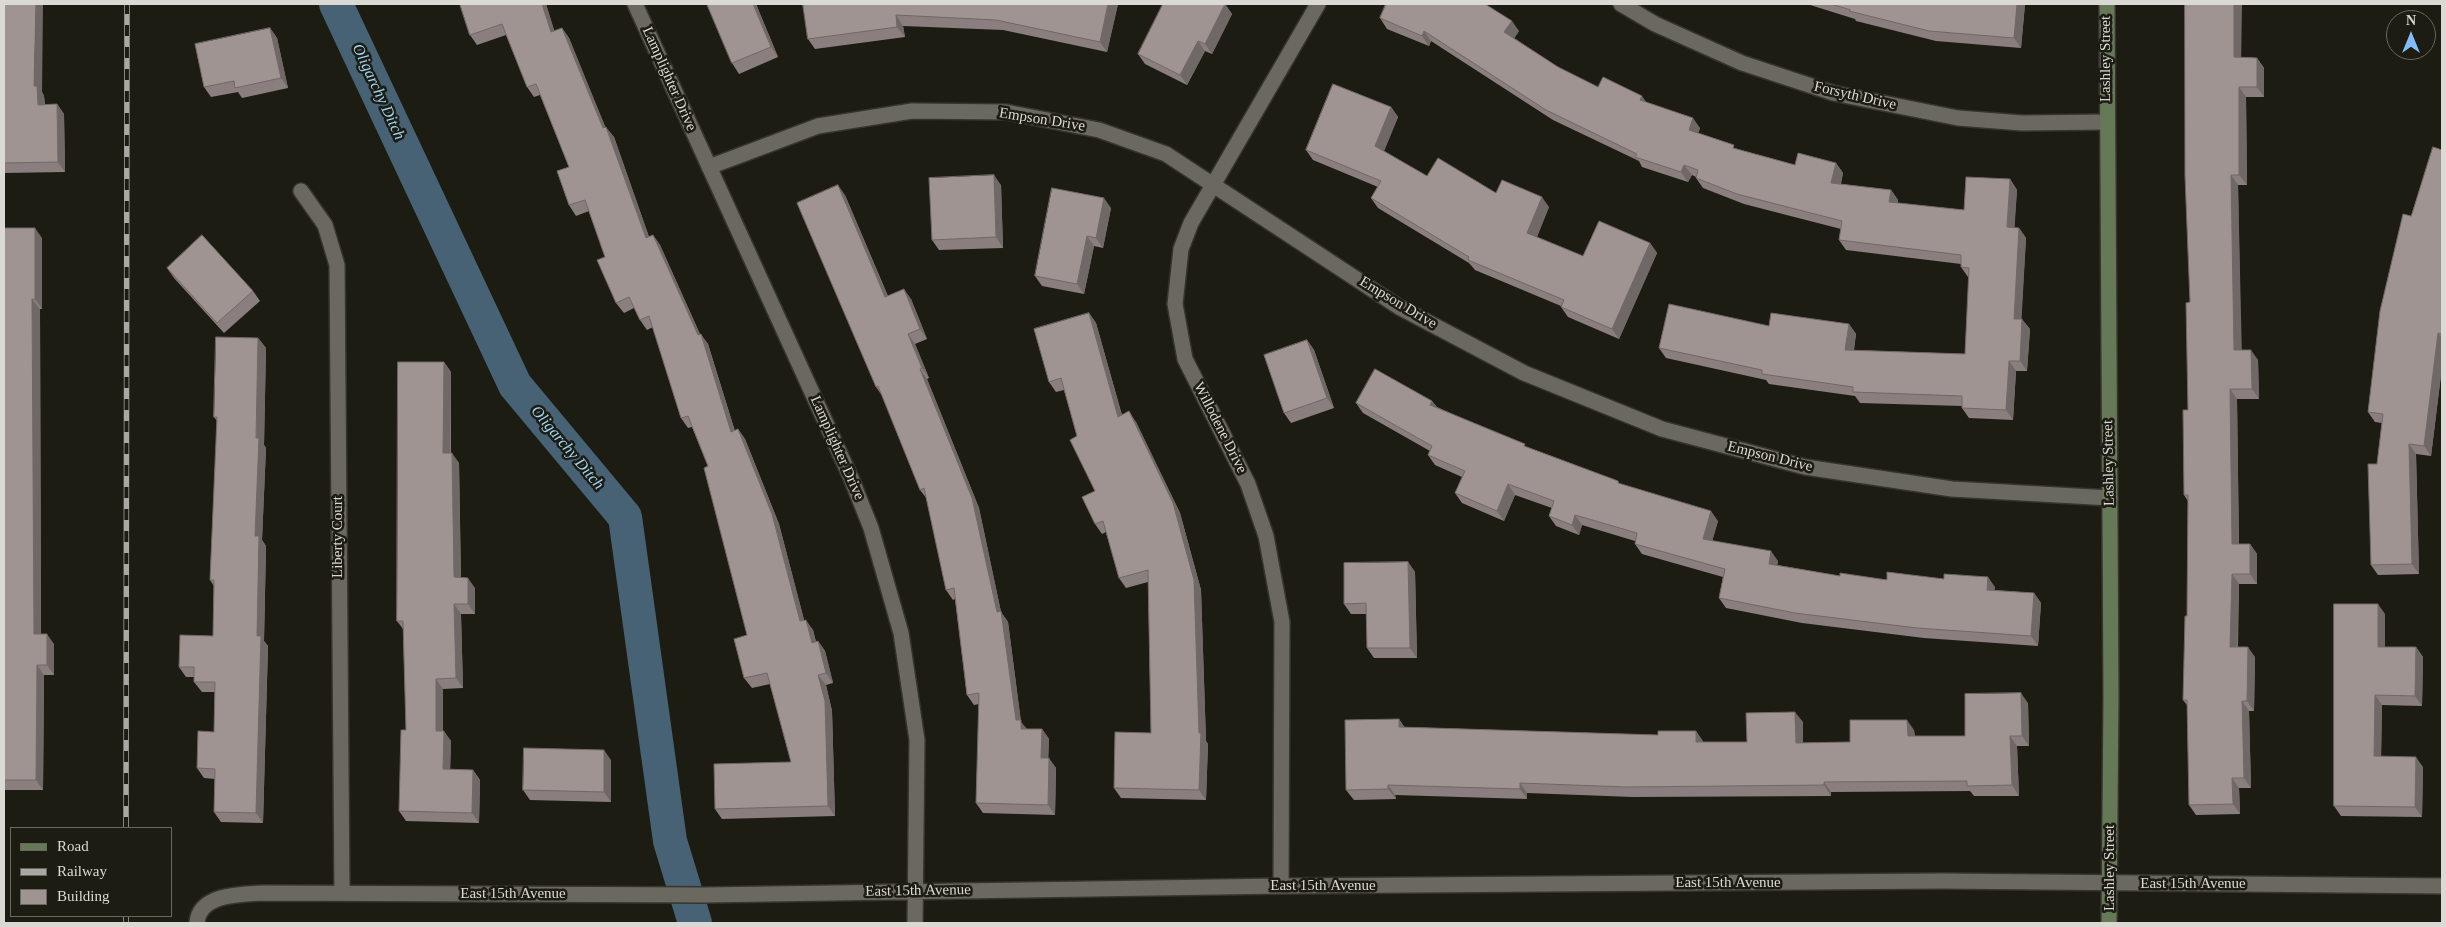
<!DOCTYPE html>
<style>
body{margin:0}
#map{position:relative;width:2446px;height:927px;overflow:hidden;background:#1d1c13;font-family:"Times New Roman",serif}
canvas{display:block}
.frame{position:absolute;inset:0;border:5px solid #dad9d4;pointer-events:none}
.legend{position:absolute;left:10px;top:827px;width:162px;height:90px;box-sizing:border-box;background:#1d1c13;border:1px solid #696860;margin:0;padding:6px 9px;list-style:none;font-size:15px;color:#dad9d4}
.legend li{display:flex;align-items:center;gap:10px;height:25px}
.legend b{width:25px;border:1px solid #696860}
.north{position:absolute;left:2386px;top:10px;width:50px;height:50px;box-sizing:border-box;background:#1d1c13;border:1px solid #696860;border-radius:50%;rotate:0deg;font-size:14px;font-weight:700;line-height:20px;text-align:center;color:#dad9d4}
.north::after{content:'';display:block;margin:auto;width:18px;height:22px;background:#82bcfa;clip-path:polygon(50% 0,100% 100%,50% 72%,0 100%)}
</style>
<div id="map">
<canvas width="2446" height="927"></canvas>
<div class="frame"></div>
<ul class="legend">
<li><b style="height:6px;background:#667957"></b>Road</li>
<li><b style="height:6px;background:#a9a8a2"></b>Railway</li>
<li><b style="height:14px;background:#a09492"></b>Building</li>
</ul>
<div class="north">N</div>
</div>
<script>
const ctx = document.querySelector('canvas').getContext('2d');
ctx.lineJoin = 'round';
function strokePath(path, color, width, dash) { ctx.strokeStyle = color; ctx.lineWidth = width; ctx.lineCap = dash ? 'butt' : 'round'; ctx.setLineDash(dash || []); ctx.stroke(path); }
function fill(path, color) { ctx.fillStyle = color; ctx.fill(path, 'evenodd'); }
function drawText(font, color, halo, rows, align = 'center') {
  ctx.font = font + ' "Times New Roman",serif'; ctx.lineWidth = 5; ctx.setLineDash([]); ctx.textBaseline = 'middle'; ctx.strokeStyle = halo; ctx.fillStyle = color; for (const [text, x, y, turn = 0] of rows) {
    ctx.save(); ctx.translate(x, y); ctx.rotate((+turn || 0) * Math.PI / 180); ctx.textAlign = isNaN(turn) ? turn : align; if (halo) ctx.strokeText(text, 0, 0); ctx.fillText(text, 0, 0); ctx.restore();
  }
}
strokePath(new Path2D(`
 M336 4 515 385 625 517 670 841 695 923`), '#466274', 34);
const street = new Path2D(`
 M635 4 851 478 871 528 901 633 917 740 915 923
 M1621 4 1655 24 1742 63 1833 93 1958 118 2022 123 2106 122
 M709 167 818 126 912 111 1006 112 1099 130 1166 154 1399 307 1524 373 1662 429 1805 467 1952 489 2110 498
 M301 191 325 225 337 265 342 893
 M1281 886 1282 622 1266 536 1248 484 1185 359 1175 304 1181 249 1191 223 1318 4
 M197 923C199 894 241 894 262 893L705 895 1281 886 1942 881 2442 886`);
const secondary = new Path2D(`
 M2107 4 2111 697 2109 923`);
strokePath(street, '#363430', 18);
strokePath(secondary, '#363430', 18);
strokePath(street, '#6b695f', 15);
strokePath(secondary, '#667957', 15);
const rail = new Path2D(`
 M126 828 127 4
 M126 916V923`);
strokePath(rail, '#a9a8a2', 5.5);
strokePath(rail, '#1d1c13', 4, [11]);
fill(new Path2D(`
 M4 4 42 92 44 96 45 104H57L64 114 65 172 4 173Z
 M460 4H546L554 31 562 28 569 38 605 127 614 137 649 237 653 235 660 245 700 334 708 344 735 431 738 429 745 439 779 524 804 620 813 630 816 642 818 641 825 651 833 683 826 685 832 711 835 816 722 819 715 809 791 762 770 684 752 688 744 678 747 635 708 466 692 427 688 428 681 418 653 327 647 330 640 320 634 308 624 313 616 303 605 257 589 211 576 216 569 205V167L540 95 534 97 527 87 506 35 477 45 470 35Z
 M707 4H756L778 57 739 74 732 63Z
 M803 4H1118L1107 52 1003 30 903 26 905 37 815 49 808 39Z
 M1225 4 1232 14 1212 54 1205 51 1187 85 1145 64 1138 54Z
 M1807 4H2025L2021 48 1936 41 1856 21 1855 19Z
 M1380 18 1519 31 1514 38 1558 67 1598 87 1646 102 1700 128 1698 133 1737 149 1795 165 1836 163 1843 173 1841 184 1891 190 1898 200V203L1964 210 2010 179 2017 190 2014 228H2019L2026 238 2021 319 2030 329 2027 371H2016L2013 420 1969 418 1962 408V406L1860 403 1855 396 1769 384 1766 380 1666 358 1659 348 1769 326 1849 324 1856 334 1854 350 1965 354 1969 277H1968L1961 267V264L1846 250 1839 240 1841 229 1744 204 1703 188 1696 178V177L1692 175 1688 182 1642 167 1639 161 1553 120 1431 41 1429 46 1387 29Z
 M270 28 277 38 288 88 242 98 238 92 211 97 204 87Z
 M2241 57 2257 58 2264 68V97H2246L2247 185H2238L2241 350 2258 360 2259 399H2237L2239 544H2250L2257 554V584H2239L2238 647 2255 657 2254 711H2249L2251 788H2239L2240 814 2196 815 2189 805 2187 705 2183 700 2187 616 2188 501 2184 495 2188 410 2190 302Z
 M1391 107 1398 117 1384 151 1427 176 1549 207 1537 237 1583 256 1650 243 1657 253 1619 339 1568 317 1561 307V306L1475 270 1469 263 1378 208 1371 198 1378 187 1313 160 1306 150Z
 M2442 150V367L2431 456 2416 454 2419 574 2378 575 2371 565 2377 464 2382 423 2375 422 2368 412 2411 216Z
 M1001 185 1003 248 939 250 932 240Z
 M845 195 888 296 911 299 927 339 915 344 929 378 927 379 979 508 1001 612 1008 622 1021 722 1026 729H1042L1049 739 1048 758 1056 768 1055 815 983 813 976 803 979 704 974 705 967 695 955 599 953 600 946 590 927 499 920 490 883 397 876 387Z
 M1111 208 1103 248 1094 246 1084 294 1042 286 1035 276Z
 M4 228 42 238V309H40L41 634 54 644V675H44L43 790H4Z
 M167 268 253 291 260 301 224 333 174 278Z
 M1089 313 1096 323 1122 415 1136 422 1180 513 1201 590 1206 741 1208 744 1206 800 1121 798 1114 788 1151 733 1148 582 1126 588 1119 578 1106 532 1102 534 1095 524V491L1077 436 1064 390 1056 392 1049 382Z
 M258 338 266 348 264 445 266 448 262 540 266 546 264 641 268 646 263 823 221 822 214 812 215 779 204 778 197 768 214 732 215 692H202L194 682V677H186L179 667 213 636 214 586 210 580 217 421 214 417Z
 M1307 340 1314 350 1334 408 1291 423 1284 413Z
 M444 362 451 372V453L459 463 461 578 475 588V614H461L463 688 443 689V731L451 741 450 769 473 770 480 780 479 823 406 821 399 811 406 730 403 629 397 621Z
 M1432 401 1437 407 1527 447 1618 481 1620 484 1718 521 1712 541 1778 561 1777 565 1840 576 1995 587 1994 590 2034 593 2041 603 2038 646 1924 638 1802 623 1726 608 1719 598 1723 577 1642 554 1635 544V541L1582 525 1579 535 1556 526 1549 516 1552 508 1515 495 1504 521 1462 503 1455 493 1462 477 1435 465 1428 455 1430 451 1363 413 1356 403Z
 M1408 562 1415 572 1417 658H1374L1367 648V614H1351L1344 604Z
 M2385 614V647H2416L2423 657 2422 706 2382 705 2381 756 2423 767 2422 817 2341 816 2334 806Z
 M2028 703 2029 746H2017L2019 796H1974L1970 791 1831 792V796L1633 797 1527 793V799L1395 795 1396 799 1354 800 1346 790 1399 719 1404 727 1658 735 1696 731 1703 742H1747L1803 722V743L1850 742 1914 730 1915 736H1965Z
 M611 760V802L530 800 523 790Z`), '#8a7f7e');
fill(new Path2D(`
 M36 4H43L42 92 44 96 45 115 38 105 34 86Z
 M542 4H546L558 42 551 32Z
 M753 4H756L778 57 771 47Z
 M1108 4H1118L1107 52 1100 42Z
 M1225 4 1232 14 1212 54 1205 44Z
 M2017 4H2025L2021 48 2014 38Z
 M2234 4H2242L2241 67 2234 57Z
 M896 15 903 26 905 37 897 27Z
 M1512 21 1519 31 1512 42 1504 32Z
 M270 28 277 38 288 88 281 78Z
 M562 28 569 38 610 138 603 128Z
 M1424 31 1431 41 1429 46 1422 36Z
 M1198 41 1205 51 1187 85 1180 75Z
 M2257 58 2264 68V97L2257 87Z
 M2239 87 2246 97 2247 185 2239 175Z
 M1642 96 1649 106 1640 100Z
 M57 104 64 114 65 172 58 162Z
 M1391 107 1398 117 1382 156 1375 146Z
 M1693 118 1700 128 1696 140 1689 130Z
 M606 127 614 137 653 248 646 238Z
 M1836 163 1843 173 1838 193 1831 183Z
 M1684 165 1692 175 1688 182 1681 172Z
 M994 175 1001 185 1003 248 996 237Z
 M2231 175 2238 185 2242 360 2234 350Z
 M2010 179 2017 190 2014 237 2007 227Z
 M838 185 845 195 892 307 885 297Z
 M1891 190 1898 200 1896 212 1889 202Z
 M1542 197 1549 207 1534 243 1527 233Z
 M1104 198 1111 208 1103 248 1096 238Z
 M35 228 42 238V309L35 299Z
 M2019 228 2026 238 2021 329 2014 319Z
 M653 235 660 245 702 339 701 334 708 344 738 442 731 432 698 335Z
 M1087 236 1094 246 1084 294 1077 284Z
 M1650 243 1657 253 1619 339 1612 329Z
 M904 289 911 299 927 339 920 329Z
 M32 299 40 309 41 644 34 634Z
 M1089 313 1096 323 1125 427 1118 417Z
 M2022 319 2030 329 2027 371 2020 361Z
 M1849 324 1856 334 1852 360 1845 350Z
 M2438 333 2442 338V367L2431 456 2424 446Z
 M908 334 915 344 929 378 922 368Z
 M258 338 266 348 264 445 266 448 262 540 266 546 264 641 268 646 263 823 256 813 257 636 255 536Z
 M1307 340 1314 350 1334 408 1327 398Z
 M2251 350 2258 360 2259 399 2252 389Z
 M2009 361 2016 371 2013 420 2006 410Z
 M444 362 451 372 450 463 443 453Z
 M920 369 927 379 979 508 1001 612 1008 622 1021 722 1028 730V739L1016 720 997 612Z
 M2230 389 2237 399 2239 554 2232 544Z
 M1432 401 1439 411 1430 405Z
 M1129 411 1136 422 1180 513 1201 590 1206 741 1208 744 1206 800 1199 790V733Z
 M738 429 745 439 779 524 807 631 800 621Z
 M2409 444 2416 454 2419 574 2412 564Z
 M452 453 459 463 461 587 454 577Z
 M1508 484 1515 495 1504 521 1497 511Z
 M1711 511 1718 521 1710 549 1703 539Z
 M1575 515 1582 525 1579 535 1572 525Z
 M2250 544 2257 554V584L2250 574Z
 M1771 551 1778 561 1776 574 1769 564Z
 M1408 562 1415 572 1417 658 1410 648Z
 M2232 574 2239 584 2237 657 2230 647Z
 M1988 577 1995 587 1994 600 1987 590Z
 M468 578 475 588V614L468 604Z
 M2034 593 2041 603 2038 646 2031 636Z
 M454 604 461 614 463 688 456 678Z
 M2378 604 2385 614V657L2378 647Z
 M806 620 813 630 819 653 812 643Z
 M47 634 54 644V675L47 665Z
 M818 641 825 651 833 683 826 673Z
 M2248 647 2255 657 2254 711 2247 701Z
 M2416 647 2423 657 2422 706 2415 696Z
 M37 665 44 675 43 790 36 780Z
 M818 675 826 685 832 711 835 816 828 806Z
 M436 679 443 689V741L436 731Z
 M2021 693 2028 703 2029 746 2022 736Z
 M2375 695 2382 705 2381 766 2374 756Z
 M2242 701 2249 711 2251 788 2244 778Z
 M1795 712 1803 722V753L1796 743Z
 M1399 719 1406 729 1399 727Z
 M1907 720 1914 730 1915 746 1908 736Z
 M1042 729 1049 739 1048 768 1041 758Z
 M444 731 451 741 450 779 443 769Z
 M1696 731 1703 741V752L1696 742Z
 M2010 736 2017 746 2019 796 2012 785Z
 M604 750 611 760V802L604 792Z
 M2416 757 2423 767 2422 817 2415 807Z
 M1049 758 1056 768 1055 815 1048 805Z
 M473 770 480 780 479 823 472 813Z
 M2232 778 2239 788 2240 814 2233 804Z
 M1824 782 1831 792V796L1824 785Z
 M1520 783 1527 793V799L1520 789Z
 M1388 785 1395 795 1396 799 1388 789Z`), '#706866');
const building = new Path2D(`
 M4 4H36L34 86H37L38 105 57 104 58 162 4 163Z
 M460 4H542L551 32 562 28 603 128 606 127 646 238 653 235 698 335 701 334 731 432 738 429 772 514 800 621 806 620 812 643 818 641 826 673 818 675 825 701 828 806 715 809 714 764 791 762 767 673 744 678 734 639 747 635 704 468 708 466 688 416 681 418 649 316 640 320 629 297 616 303 597 260 605 257 585 200 569 205 557 171 569 167 536 84 527 87 502 24 470 35Z
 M707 4H753L771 47 732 63Z
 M803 4H1108L1100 42 996 20 896 15 897 27 808 39Z
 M1163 4H1225L1205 44 1198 41 1180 75 1138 54Z
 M1386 4H1485L1512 21 1504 32 1558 67 1598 87 1603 77 1642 96 1640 100 1693 118 1689 130 1734 145 1733 148 1795 165 1798 153 1836 163 1831 183 1891 190 1889 202 1964 210 1966 177 2010 179 2007 227 2019 228 2014 319H2022L2020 361H2009L2006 410 1962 408V396L1853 392V387L1762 374V370L1659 348 1669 304 1769 326 1771 313 1849 324 1845 350 1965 354 1969 268 1961 267V255L1839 240 1842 221 1737 194 1696 178 1698 170 1684 165 1681 172 1635 157 1637 154 1546 110 1424 31 1422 36 1380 18Z
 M1831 4H2017L2014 38 1929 31 1849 11 1850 10Z
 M2185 4H2234V57L2257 58V87H2239V175H2231L2234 350H2251L2252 389H2230L2232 544H2250V574H2232L2230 647H2248L2247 701H2242L2244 778H2232L2233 804 2189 805 2187 700H2183L2185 616H2187L2188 495H2184L2183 410H2188L2186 303 2190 302 2185 176Z
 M270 28 281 78 235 88 234 81 204 87 195 44Z
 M1333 84 1391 107 1375 146 1427 176 1438 158 1496 193 1502 180 1542 197 1527 233 1583 256 1599 221 1650 243 1612 329 1561 307 1564 300 1468 260 1469 257 1371 198 1381 181 1306 150Z
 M2433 147 2442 150V334L2438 333 2424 446 2409 444 2412 564 2371 565 2368 464H2377L2383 414 2368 412 2380 311 2403 214 2411 216Z
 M994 175 996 237 932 240 929 178Z
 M838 185 885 297 904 289 920 329 908 334 922 368 920 369 972 498 997 612 1001 611 1016 720H1021V729H1042L1041 758H1049L1048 805 976 803 979 693 967 695 954 588 946 590 924 488 920 490 878 386 876 387 797 203Z
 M1052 188 1104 198 1096 238 1087 236 1077 284 1035 276Z
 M4 228H35V299H32L34 634H47V665H37L36 780H4Z
 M202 235 253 291 217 323 167 268Z
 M1089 313 1118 417 1129 411 1173 503 1194 580 1199 733H1201L1199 790 1114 788 1115 732 1151 733 1148 570 1119 578 1103 521 1095 524 1082 497 1095 491 1070 440 1077 436 1061 378 1049 382 1034 329Z
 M216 337 258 338 256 438H259L255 536H259L257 636H261L256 813 214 812 215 769 197 768 198 731 214 732 215 682H194V667H179L180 635 213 636 214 580H210L217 417H214Z
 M1307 340 1327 398 1284 413 1264 355Z
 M398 362H444L443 453H452L454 577 468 578V604H454L456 678 436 679V731H444L443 769 473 770 472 813 399 811 401 730H406L403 621H397Z
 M1375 369 1432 401 1430 405 1525 444 1524 446 1618 481V483L1711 511 1703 539 1771 551 1769 564 1840 576V573L1887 580V572L1944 579V574L1988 577 1987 590 2034 593 2031 636 1917 628 1795 613 1719 598 1725 569 1635 544 1637 533 1575 515 1572 525 1549 516 1554 501 1508 484 1497 511 1455 493 1465 471 1428 455 1432 446 1356 403Z
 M1408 562 1410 648H1367L1366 603 1344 604V563Z
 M2334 604H2378V647H2416L2415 696 2375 695 2374 756 2416 757 2415 807 2334 806Z
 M2021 693 2022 736H2010L2012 785 1967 786V781L1824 782V785L1626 787 1520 783V789L1388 785V789L1346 790 1345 720 1399 719V727L1658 735V731H1696V742H1747L1746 713 1795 712 1796 743 1850 742V720H1907L1908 736H1965V694Z
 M524 748 604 750V792L523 790Z`);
fill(building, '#a09492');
strokePath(building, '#706866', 1);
drawText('15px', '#dad9d4', '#1d1c13', [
 ["Lashley Street",2106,59,-90],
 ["Lamplighter Drive",669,79,66],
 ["Forsyth Drive",1855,96,13],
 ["Empson Drive",1042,120,9],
 ["Empson Drive",1398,303,31],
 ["Willodene Drive",1220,428,63],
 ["Lamplighter Drive",837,448,66],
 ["Empson Drive",1770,457,14],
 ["Lashley Street",2109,463,-91],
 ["Liberty Court",338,537,-90],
 ["Lashley Street",2110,868,-90],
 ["East 15th Avenue",1728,883],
 ["East 15th Avenue",2193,884],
 ["East 15th Avenue",1323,886],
 ["East 15th Avenue",918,891,-1],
 ["East 15th Avenue",513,894]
]);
drawText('italic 16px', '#9ed5f7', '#1d1c13', [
 ["Oligarchy Ditch",378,92,65],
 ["Oligarchy Ditch",567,448,50]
]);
</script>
